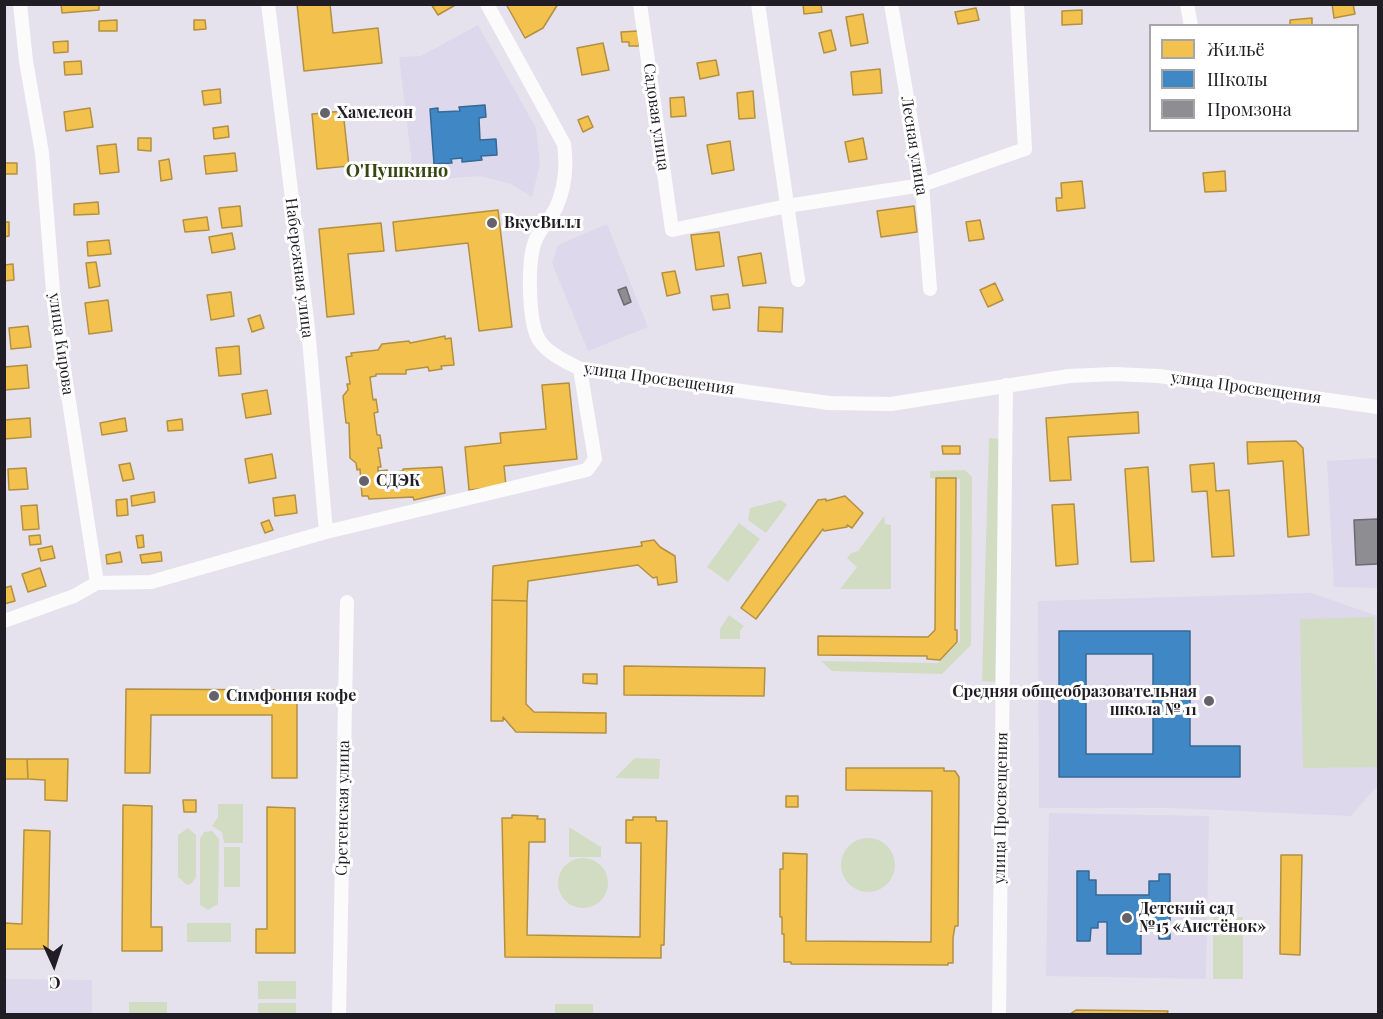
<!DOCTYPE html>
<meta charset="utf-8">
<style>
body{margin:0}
#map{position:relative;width:1383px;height:1019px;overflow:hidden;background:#e5e2ed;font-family:"Playfair Display",serif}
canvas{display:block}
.frame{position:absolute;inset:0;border:6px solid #201d24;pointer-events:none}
.legend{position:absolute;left:1149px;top:24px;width:210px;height:108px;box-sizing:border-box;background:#fff;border:2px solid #a6a5a7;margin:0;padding:8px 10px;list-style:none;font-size:18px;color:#201d24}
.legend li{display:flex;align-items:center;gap:12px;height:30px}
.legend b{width:30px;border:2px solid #a6a5a7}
.north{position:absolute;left:24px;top:935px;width:60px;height:60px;-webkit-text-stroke:4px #fff;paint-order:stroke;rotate:177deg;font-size:16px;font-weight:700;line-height:24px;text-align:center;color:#201d24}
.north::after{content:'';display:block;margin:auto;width:21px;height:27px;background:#201d24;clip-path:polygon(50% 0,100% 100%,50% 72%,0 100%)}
</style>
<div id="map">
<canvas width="1383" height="1019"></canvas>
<div class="frame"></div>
<ul class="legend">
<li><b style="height:16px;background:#f2c14e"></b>Жильё</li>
<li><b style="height:16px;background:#3f88c5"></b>Школы</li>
<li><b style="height:16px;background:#8d8d92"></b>Промзона</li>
</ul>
<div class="north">С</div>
</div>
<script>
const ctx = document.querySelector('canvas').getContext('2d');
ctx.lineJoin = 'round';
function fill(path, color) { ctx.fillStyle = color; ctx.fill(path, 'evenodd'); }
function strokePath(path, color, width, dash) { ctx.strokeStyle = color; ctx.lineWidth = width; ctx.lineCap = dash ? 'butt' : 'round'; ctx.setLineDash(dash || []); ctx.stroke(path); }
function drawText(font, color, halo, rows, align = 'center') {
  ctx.font = font + ' "Playfair Display",serif'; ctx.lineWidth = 6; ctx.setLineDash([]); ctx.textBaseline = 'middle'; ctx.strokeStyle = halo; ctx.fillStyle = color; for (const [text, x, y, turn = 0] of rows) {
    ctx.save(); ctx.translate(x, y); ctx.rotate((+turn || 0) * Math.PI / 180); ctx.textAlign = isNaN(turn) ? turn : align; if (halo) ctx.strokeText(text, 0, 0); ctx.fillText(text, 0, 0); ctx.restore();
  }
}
fill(new Path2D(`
 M478 25 536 128 540 164 532 197 511 184 480 176 414 181 399 57 421 56Z
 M607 224 648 327 588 351 552 263 558 245Z
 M1378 458V588L1334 587 1327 461Z
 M1311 593 1378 616V785L1351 816 1172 808H1039L1038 601Z
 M1049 813 1209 816 1206 979 1046 976Z
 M5 979 92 980V1014H5Z`), '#ded8ec');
fill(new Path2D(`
 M989 438 1000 439 995 682 982 681Z
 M965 470 972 477 971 645 942 674 832 671 821 661 938 663 960 641V479L930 478V471Z
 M781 500 787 505 766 533 748 520 750 508Z
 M884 516 885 524 891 525V589H840L857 567 847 558 851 553 858 551Z
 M739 523 760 539 728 582 707 567Z
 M729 615 744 626 740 631V639H720V629Z
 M1374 617 1378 767 1303 768 1300 619Z
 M635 758 660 759 659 779 615 778Z
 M218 804H243V843H224L222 832 212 826 218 817Z
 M569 827 601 847V857H569Z
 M188 828 196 835V877L192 883 187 885 178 877V835Z
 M212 831 219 839 218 904 208 910 200 905V839L204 832Z
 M841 865a27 27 0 1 1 54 0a27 27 0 1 1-54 0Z
 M224 847H240V887H224Z
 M558 883a25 25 0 1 1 50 0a25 25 0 1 1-50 0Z
 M1213 917H1243V979H1213Z
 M187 923H231V942H187Z
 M258 981H296V999H258Z
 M129 1002H167V1014H129Z
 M258 1003H296V1014H258Z
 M555 1004H593V1014H555Z`), '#d1dcc3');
const homes = new Path2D(`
 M61 4H99V10L62 13Z
 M297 4H330L333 33 378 28 382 63 304 71Z
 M431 4H457L438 15Z
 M506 4H558L543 28 525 38Z
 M803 4H821L822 12 804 14Z
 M1332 4H1353L1355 14 1334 18Z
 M976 8 979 20 958 24 955 12Z
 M1082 10V24L1062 25V11Z
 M863 14 868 43 851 46 846 17Z
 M1312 18V26H1290V20Z
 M117 20V31H99V21Z
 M194 20H205L206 29 194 30Z
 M831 30 836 50 824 53 819 33Z
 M638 31 639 46H629V42H622L621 32Z
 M68 41V52L54 53 53 42Z
 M603 43 609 70 582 75 577 48Z
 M716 60 719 75 700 79 697 63Z
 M81 61 82 74 65 75 64 62Z
 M880 69 882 93 853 95 851 72Z
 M220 89 221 103 204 105 202 91Z
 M753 91 755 118 739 119 737 93Z
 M684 97 686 116 671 117 670 98Z
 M90 108 93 127 66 131 64 112Z
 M343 111 349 166 317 169 312 114Z
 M588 116 593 127 583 132 578 120Z
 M228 126 229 137 214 139 213 128Z
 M138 138H151V151L138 150Z
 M863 138 867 159 849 162 845 142Z
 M730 141 734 170 712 174 707 145Z
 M116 144 119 172 100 174 97 146Z
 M235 153 237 171 206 174 204 156Z
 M169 159 172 179 161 181 159 161Z
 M4 163H17V174H4Z
 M1225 171 1226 191 1205 192 1203 173Z
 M1082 181 1085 208 1057 211 1056 198H1062L1061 183Z
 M98 202 99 214 74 215V204Z
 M240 206 242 226 222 228 219 208Z
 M914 206 917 232 881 237 877 211Z
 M498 210 512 327 479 331 468 243 396 251 393 222Z
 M207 217 209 230 185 232 183 220Z
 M980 220 984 239 969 241 966 222Z
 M4 222H9V236L4 237Z
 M381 223 384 251 348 254 354 314 327 317 319 229Z
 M719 232 724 266 696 270 691 235Z
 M232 233 235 249 212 253 209 237Z
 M109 240 111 254 88 256 87 242Z
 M761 253 766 283 743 286 738 257Z
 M96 262 100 286 89 288 86 263Z
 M13 264 14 280 4 281V265Z
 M675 271 680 293 667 296 662 273Z
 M995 283 1003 300 988 307 980 290Z
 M231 292 234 316 211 320 207 295Z
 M728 294 730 308 713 310 711 296Z
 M108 300 112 331 89 334 85 303Z
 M759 307 783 308 782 332 758 331Z
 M260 315 264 328 252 332 248 319Z
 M28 326 31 347 11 349 9 328Z
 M445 336V339L451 338 454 365 441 366 442 369 429 371 428 367 406 370V374H376V376L370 377 373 400 376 399 378 412 374 413 377 435H380L382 448H378L381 467H378V471L387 470 388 473 403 471V469L442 467 445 493 414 500 413 497 369 499 368 496H362L360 469 357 470 356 463 350 458 349 423H346L343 396 348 390 347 384H350L346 357 352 356 351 353 378 350 382 344 409 341 410 343Z
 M239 346 241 374 219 376 216 348Z
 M27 365 29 388 4 390V367Z
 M569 383 577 459 504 466 506 486 469 490 465 447 501 443 500 433 546 429 542 385Z
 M267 390 271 414 246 418 242 394Z
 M1138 412 1139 433 1068 437 1071 480 1050 481 1046 418Z
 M30 418 31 437 4 439V420Z
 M125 418 127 431 102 435 100 423Z
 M182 419 183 430 168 431 167 421Z
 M1296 441 1303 448 1309 535 1288 537 1283 461 1248 464 1247 442Z
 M942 446H960V454H943Z
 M272 454 276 478 249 483 245 459Z
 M130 463 134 479 123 481 119 465Z
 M1214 463 1216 491 1229 490 1234 556 1212 557 1207 491 1192 492 1190 465Z
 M1148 467 1154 561 1131 562 1125 469Z
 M26 468 28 489 9 490 8 469Z
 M936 478H956L955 630H957V642L940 660 927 659V656L818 655V636L928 637 935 630Z
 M154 492 155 502 132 506 131 496Z
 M295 495 297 513 275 516 273 498Z
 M845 496 863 513 852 528 847 525V527L824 531 823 529 756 619 741 608 818 500 826 499V501Z
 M127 499 128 515 117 516 116 500Z
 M1074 504 1078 564 1056 566 1052 505Z
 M37 505 39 529 23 530 21 506Z
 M269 520 273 530 265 533 261 523Z
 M40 535 41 544 30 545 29 536Z
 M143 535 144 547 138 548 136 536Z
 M654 540 660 547 675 556 677 582 658 585 657 577 653 578 638 565 528 581 527 601 492 600 493 566 642 546 641 542Z
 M52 546 55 558 41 561 38 549Z
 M120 552 122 562 107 564 106 555Z
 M161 552 162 561 142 563 140 555Z
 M40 568 46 586 28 592 22 574Z
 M11 586 15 601 4 604V588Z
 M492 600 527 601 526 704 534 712 606 713V733L516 732 503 717V721H491Z
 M624 666 765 668 764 696 624 695Z
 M583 674H597V684L583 683Z
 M126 689 297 690V778H272V715H151L150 773H125Z
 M4 759H27L28 779H4Z
 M27 759H68L67 801 45 800V780L28 779Z
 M846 768H944V771H955L959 777 958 926H955L953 938V963H948V965L791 964V962H784V934H782V917H780V869H783V853L807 854 806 941 931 942 932 791 846 790Z
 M786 796H798V807H786Z
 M183 800H196V812H184Z
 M123 805 152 806 151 927H162V951H122Z
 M267 807 295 808V953H256V929H267Z
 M512 815 538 816 537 819H545V842H529L527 935 640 937 641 843H626V820H633V817H656V821H667L664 945H661V958L505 957 502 818H512Z
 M24 830 50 831 48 949H4V923L22 924Z
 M1281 855H1302L1300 955 1280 954Z
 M1076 1010 1168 1011 1167 1014H1070Z`);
fill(homes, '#f2c14e');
strokePath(homes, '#b39041', 1.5);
const schools = new Path2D(`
 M485 105 486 117 479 118 480 140 496 139 497 155 481 156 482 160 462 162V158L451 159 452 163 434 164 430 109 438 108V112L460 111 459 107Z
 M1059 631H1190V746H1240V777H1059ZM1086 654H1153V754H1086Z
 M1077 871H1089V880H1096V895H1149V881H1159V874H1170V939H1159V928H1152V921H1141V954H1107V922H1098V928H1091L1090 941H1077Z`);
fill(schools, '#3f88c5');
strokePath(schools, '#366895', 1.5);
const industry = new Path2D(`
 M626 287 631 302 624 305 618 290Z
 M1378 519V564L1356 565 1354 520Z`);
fill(industry, '#8d8d92');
strokePath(industry, '#6c6b71', 1.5);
strokePath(new Path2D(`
 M268 4 308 328 326 532
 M487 4 564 144C567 165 565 188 556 208 550 219 541 228 536 239 527 258 528 322 539 340 548 354 567 362 580 369L829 403 891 404 1069 376 1114 374 1159 376 1378 407
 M640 4 672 230 787 206 922 185 1025 149 1017 4
 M758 4 798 280
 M891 4 922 185 930 289
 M1187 4 1191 26
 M97 583 151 582 326 532 587 470 595 459 580 369
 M4 621 74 596 97 583 54 304 42 153 26 61 20 4
 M339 1014 347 602
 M999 1014 1006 385`), '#fbfbfc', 14);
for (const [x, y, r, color] of [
 [325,113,6,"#65626a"],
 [492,223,6,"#65626a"],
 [364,481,6,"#65626a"],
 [214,696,6,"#65626a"],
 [1209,701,6,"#65626a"],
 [1127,918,6,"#65626a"]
]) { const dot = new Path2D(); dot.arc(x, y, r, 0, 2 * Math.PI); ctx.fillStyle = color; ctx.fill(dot); strokePath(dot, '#fff', 2); }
drawText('bold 16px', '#201d24', '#fff', [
 ["Хамелеон",337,113],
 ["ВкусВилл",504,223],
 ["СДЭК",376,481],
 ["Средняя общеобразовательная",1197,692,"right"],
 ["школа № 11",1197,710,"right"],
 ["Симфония кофе",226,696],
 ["Детский сад",1139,909],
 ["№15 «Аистёнок»",1139,927]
], 'left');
drawText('16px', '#201d24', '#fff', [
 ["Садовая улица",656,117,82],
 ["Лесная улица",914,146,81],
 ["Набережная улица",299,268,83],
 ["улица Кирова",61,344,82],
 ["улица Просвещения",659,379,8],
 ["улица Просвещения",1246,388,8],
 ["Сретенская улица",343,808,-89],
 ["улица Просвещения",1001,808,-89]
]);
drawText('bold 18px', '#354711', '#fff', [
 ["О'Пушкино",397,171]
]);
</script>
